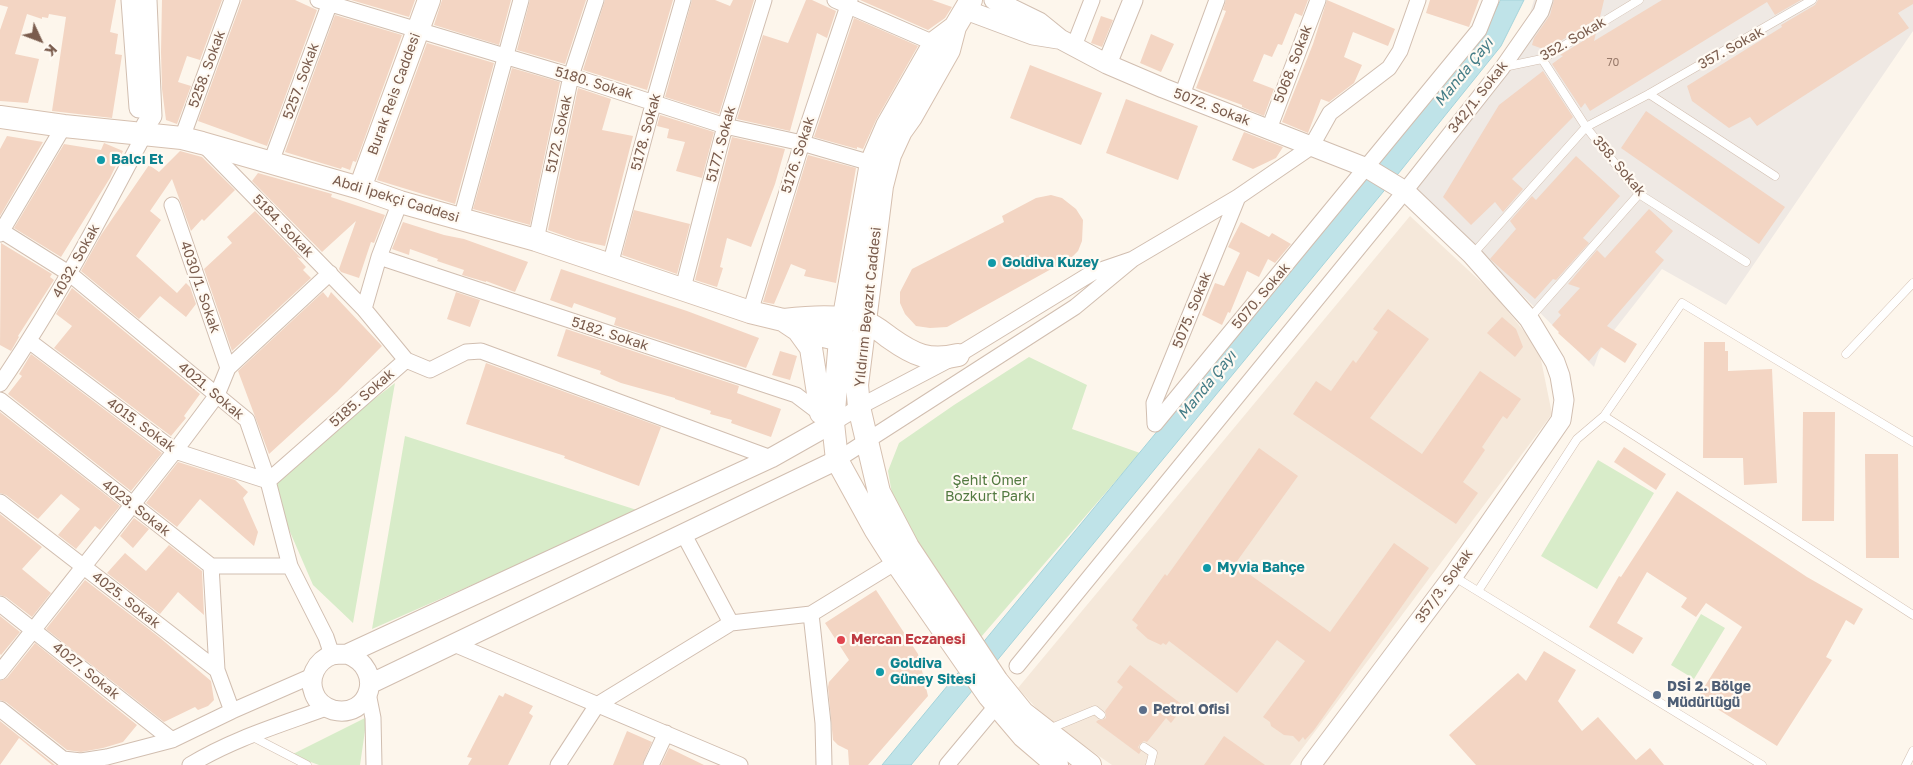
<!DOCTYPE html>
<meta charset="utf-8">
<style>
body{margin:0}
#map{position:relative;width:1913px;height:765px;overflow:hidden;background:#fdf6ec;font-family:"Golos Text",sans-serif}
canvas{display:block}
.north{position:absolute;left:15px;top:15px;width:50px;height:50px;-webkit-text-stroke:4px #fffaf3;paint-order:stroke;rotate:133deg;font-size:14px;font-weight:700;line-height:20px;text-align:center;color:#7a5c4d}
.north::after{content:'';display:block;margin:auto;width:18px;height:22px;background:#7a5c4d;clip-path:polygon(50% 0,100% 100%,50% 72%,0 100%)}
</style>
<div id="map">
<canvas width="1913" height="765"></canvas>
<div class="north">K</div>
</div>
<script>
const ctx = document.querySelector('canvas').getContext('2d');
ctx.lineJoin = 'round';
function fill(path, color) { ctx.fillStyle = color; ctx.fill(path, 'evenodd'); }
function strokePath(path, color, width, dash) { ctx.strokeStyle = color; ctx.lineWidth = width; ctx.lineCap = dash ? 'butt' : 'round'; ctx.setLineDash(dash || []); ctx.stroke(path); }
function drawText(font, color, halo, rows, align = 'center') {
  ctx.font = font + ' "Golos Text",sans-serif'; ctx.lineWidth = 4.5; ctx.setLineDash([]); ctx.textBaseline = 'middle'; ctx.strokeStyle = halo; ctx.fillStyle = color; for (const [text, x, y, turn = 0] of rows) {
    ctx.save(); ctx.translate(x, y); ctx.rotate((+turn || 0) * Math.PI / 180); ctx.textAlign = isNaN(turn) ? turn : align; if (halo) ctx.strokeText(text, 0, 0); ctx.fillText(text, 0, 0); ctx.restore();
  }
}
fill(new Path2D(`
 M1410 216 1494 294 1539 350 1552 414 1290 765H1112L1047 720 1018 688Z`), '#f5e8da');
fill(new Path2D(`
 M1534 0H1913V31L1726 305 1662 269 1608 338 1599 352 1594 367 1413 185 1519 50Z`), '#efe9e4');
fill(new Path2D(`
 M1029 357 1087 385 1072 429 1140 453 981 637 895 511 888 471 899 443 954 405Z
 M395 383 353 623 313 585 268 481Z
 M405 436 640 511 372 629Z
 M1598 460 1654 493 1597 589 1541 556Z
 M1701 614 1725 628 1694 679 1671 665Z
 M367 717 360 765H319L291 755Z`), '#d8ecc9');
const water = new Path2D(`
 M1501 0H1524L1501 46 1402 169 911 765H882L1362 183 1486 30Z`);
fill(water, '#bfe3e8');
strokePath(water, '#a5d3da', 1);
fill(new Path2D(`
 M0 0H116L110 32 118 34 115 54 122 55 112 118 52 111 66 17 49 14 48 18 42 17V19L27 14 15 54 39 59 28 103 0 101V30L8 7 0 5Z
 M162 0H222L200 60 187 56 178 82 191 86 177 124 166 120 162 89 161 52Z
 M242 0H295L317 10 267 146 198 121Z
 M351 0H415L409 17Z
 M442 0H511L499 45 434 25Z
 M530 0H586L565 64 517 50Z
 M605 0H673L647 90 583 70Z
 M692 0H715L730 6 733 0H754L719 114 665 97Z
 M806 0H812L836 11 827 38 817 33 790 131 737 119 763 35 788 43Z
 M860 0H932L952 7 945 18 928 30Z
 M1226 0H1308L1302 16 1295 13 1282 45 1278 44 1272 57 1264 54 1253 81 1274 89 1264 116 1242 107V105L1196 88 1226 11 1223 10Z
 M1327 0 1395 29 1388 46 1353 32 1344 57 1362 65 1354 83 1329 102 1321 99 1308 133 1282 122 1313 44Z
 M1430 0H1479L1469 27 1426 13Z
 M1554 0H1604L1600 17 1546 50 1532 45 1534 38 1550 15Z
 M1662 0H1801L1775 15 1767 2 1590 111 1585 103 1581 108 1552 64 1563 56 1560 55 1596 33 1594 41Z
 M1818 0H1913V4L1898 13 1909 28 1757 126 1750 117 1729 128 1692 101 1687 86 1782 27 1781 25 1815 5Z
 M335 15 402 35 356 162 353 161 350 170 342 167 341 169 285 152Z
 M1101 16 1113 20 1102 47 1091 43Z
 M854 18 918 46 876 120 863 149 857 147V149L814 137Z
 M1151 34 1174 44 1161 72 1140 63Z
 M427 43 494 63 455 204 377 180Z
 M1030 65 1102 93 1081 145 1010 118Z
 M512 68 560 82 530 225 473 209Z
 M1543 71 1573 117 1512 179 1523 189 1503 212 1495 202 1471 225 1443 197 1499 105Z
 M578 88 611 99 602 130 633 136 605 246 576 240 548 230Z
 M1126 99 1198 126 1178 180 1106 153Z
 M1646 111 1785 207 1759 244 1621 148Z
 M660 115 714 132 702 178 676 171 685 142 667 138 669 129 657 126Z
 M1244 132 1283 147 1276 158 1253 169 1232 160Z
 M7 136 43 142 0 216V149Z
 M732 137 785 149 775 184 751 247 727 238 720 267 723 268 717 287 695 280Z
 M104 143 123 151 110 178 61 257 14 228 64 144 101 150Z
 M180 151 202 157 235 190 204 221 202 219 191 231 172 179 150 211 161 220 136 256 177 293 186 283 190 287 196 304 186 317 160 296 139 319 81 271 101 235 149 165 159 172Z
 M808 155 856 168 836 283 804 276 806 270 791 264 774 304 763 302Z
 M1576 156 1620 196 1583 238 1589 243 1556 280 1553 279 1535 299 1490 259 1516 229 1510 221 1532 196 1536 200Z
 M258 173 332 194 331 197 385 215 374 243 371 242 359 278 341 272 339 269 356 221 322 252 252 181Z
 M1051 195 1062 198 1076 209 1083 220 1082 241 1078 251 1071 258 947 327 930 328 916 326 905 314 900 303V292L912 269 1004 222 1002 216 1036 198Z
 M1649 209 1673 231 1655 252 1664 260 1607 326 1637 344 1625 363 1601 347 1589 361 1558 333 1559 332 1552 325 1561 315 1558 312 1580 288 1568 284 1597 250 1605 258Z
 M634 210 690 224 677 274 622 255Z
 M255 211 302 259 297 257 306 267 303 270 311 278 232 351 204 269 232 243 227 237Z
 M403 222 444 235 464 239 528 262 515 292 486 281V282L462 275 464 270 437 261 438 259 410 249 409 255 392 249Z
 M1241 222 1269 237 1272 233 1291 244 1275 263 1268 259 1259 277 1247 271 1230 313 1228 312 1222 325 1202 315 1215 283 1224 286 1240 253 1228 247Z
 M1 243 52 274 50 277 54 280 18 336 19 337 11 351 0 345Z
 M561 269 687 311 759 338 746 368 614 325 616 318 574 303 572 308 550 300Z
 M72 288 200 394 184 416 186 418 171 436 54 348 72 326 56 314Z
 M323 292 328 298 331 292 382 346 337 392 269 454 238 371Z
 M456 292 480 300 470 327 447 319Z
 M1388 309 1429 339 1370 418 1422 454 1480 371 1521 399 1507 419 1503 416 1482 447 1485 450 1463 482 1478 493 1456 524 1293 414 1316 381 1331 391 1353 360 1356 363 1378 332 1373 329Z
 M1502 317 1516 329 1523 347 1515 357 1487 333Z
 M566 329 739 386 737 393 781 409 771 437 731 423 732 420 710 414 711 411 675 399V398L621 383 600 374 601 371 557 356Z
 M1704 342H1725V351H1728V371L1772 369 1777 483 1744 485 1743 458H1703Z
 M780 351 797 356 790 380 772 375Z
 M31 354 162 453 131 491 8 394 22 376 19 374Z
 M486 363 661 427 639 486 564 458 565 456 466 424Z
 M0 412 120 506 100 530 95 526 76 549 58 535 80 509 61 494 38 519 6 495 0 493Z
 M1803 412H1835L1834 521H1802Z
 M1624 447 1666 474 1656 490 1614 462Z
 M1259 448 1298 476 1235 564 1330 632 1394 543 1429 568 1314 730 1305 740 1303 737 1299 742 1293 736 1284 735 1271 726 1270 722 1263 717 1305 661 1277 640 1237 693 1169 641 1166 645 1163 643 1161 645 1148 639 1136 628 1138 625 1132 620 1165 574 1167 576Z
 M1865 454H1898L1899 558H1866Z
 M178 462 235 480 248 492 243 498 258 532 254 546 200 499 177 527 146 503Z
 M1677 491 1807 577 1863 609 1854 625 1846 620 1826 657 1832 660 1777 746 1698 697 1742 627 1706 603 1696 617 1681 607 1687 598 1647 572 1617 623 1643 638 1633 654 1589 627 1619 576 1621 577Z
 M0 514 42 547 22 569 51 593 32 617 6 597 0 595Z
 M134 518 149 529 133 548 120 536Z
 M169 545 202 571 204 615 178 592 160 614 107 573 125 553 146 571Z
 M85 580 159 637 211 681 214 700 208 706 198 710 195 707 164 722 46 629Z
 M876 590 918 654 928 696 868 765H849L848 750 838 745 833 740 828 687 829 682 849 660 825 623Z
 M0 616 20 632 1 655 0 654Z
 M35 643 137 725 123 742 103 748 81 752 67 750 6 702 0 700V681L7 678Z
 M1544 651 1576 670 1558 701 1582 731 1598 717 1636 760 1650 748 1664 765H1476L1449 735 1518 673 1526 681Z
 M1130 665 1184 706 1171 723 1166 718 1147 742 1144 741 1140 744 1138 747 1141 751 1139 754 1096 722 1098 720H1102L1106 718V714L1105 711 1123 687 1117 682Z
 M505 693 533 706 529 713 533 716 508 765H468L472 758 467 757 499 695 503 697Z
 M0 721 55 765H52L19 738 0 765Z
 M627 731 652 742 642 765H613Z
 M1224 736 1265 765H1204Z
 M669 748 704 765H661Z`), '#f3d5c3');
const service = new Path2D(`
 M1542 59 1586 127 1639 194 1746 262
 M1504 67 1542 59 1639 0
 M1649 94 1775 176
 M1472 255 1586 127 1649 94 1812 0
 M1529 319 1639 194
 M1846 354 1913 283
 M1604 416 1682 303 1913 442
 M1453 576 1762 765
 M1478 591 1577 439 1604 416 1913 615
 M1049 729 1095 710 1101 715
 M251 736 307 765
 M1144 747 1153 753 1150 765
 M1906 765 1913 751`);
const minor = new Path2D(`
 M318 0 571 76 725 126 802 143 871 163
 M835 0 943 47
 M1074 46 1092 0
 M1182 95 1217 0
 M1269 129 1318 0
 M182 138 232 0
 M271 162 331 0
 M172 205 228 368
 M461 219 521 0
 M0 230 70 274 247 420 268 481 290 566 326 637 332 655
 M0 234 64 126
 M536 240 571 76 596 0
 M379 257 796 395 833 423 859 407 958 355 1092 273 1133 259
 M610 265 654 101 683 0
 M683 288 725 126 764 0
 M364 309 379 257 400 202
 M750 312 802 143 850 0
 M29 341 175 451 268 481 406 360 364 309 205 146
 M406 360 430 370 466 352 481 351 771 458
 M0 384C55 304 100 219 145 133
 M0 400 211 566H290
 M1155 424 1479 30 1491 0
 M1155 424 1154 403 1238 197
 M837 460 1075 307 1133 259 1238 197 1311 147 1330 113 1389 68 1400 51 1418 0
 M0 502 217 670 232 711
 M683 533 731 623
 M211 566 217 670
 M0 604 172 740
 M811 614 823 723 824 765
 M454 644 740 765
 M1017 666 1405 191 1502 68 1541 12 1545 0
 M0 672 175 451 217 395 228 368 330 273
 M368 693 373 718 374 765
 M0 709 63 759 81 761 107 757 172 740 232 711 312 676
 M190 765C232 739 280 725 326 708
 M558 765 597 705 731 623 811 614 896 562
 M651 765 666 733
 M947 765 997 705`);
const tertiary = new Path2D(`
 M131 0 139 108
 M994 0 1039 22 1060 39 1107 64 1163 88 1367 168 1405 191 1472 255 1529 319 1555 362 1560 376 1564 400 1561 420 1453 576 1311 765
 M966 10 1033 35 1058 39
 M1107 64 1133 0
 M145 133 146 125 152 116 147 0
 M347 654C386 669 370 719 333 710 324 707 317 702 314 693 308 678 316 661 332 655 336 654 342 654 347 654L771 458 833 423
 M370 684 837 460`);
const secondary = new Path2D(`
 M971 0 955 27 949 50 911 117 901 131 890 155 882 186 857 385 859 407 879 492 908 547 997 681 1023 713 1090 765
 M955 27 935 42 887 126 871 163 840 339 833 423 837 460 875 529 896 562 989 696 1023 736 1057 765
 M0 117 64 126 182 138 202 143 360 188 400 202 536 240 750 312 783 320 798 330 862 345
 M360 188 429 0
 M784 320C810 317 838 315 864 322 874 325 882 332 890 338 914 355 929 362 958 355
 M798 330 811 348 821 413`);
strokePath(service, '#d1beb0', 9);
strokePath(minor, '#d1beb0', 17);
strokePath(tertiary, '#d1beb0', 21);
strokePath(secondary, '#d6c0b0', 24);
strokePath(service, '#fff', 8);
strokePath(minor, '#fff', 15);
strokePath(tertiary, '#fff', 19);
strokePath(secondary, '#fff', 22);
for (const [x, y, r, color] of [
 [101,160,5,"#0f9aa8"],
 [992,263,5,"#0f9aa8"],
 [1207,568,5,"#0f9aa8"],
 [841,640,5,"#e0444e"],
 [880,672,5,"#0f9aa8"],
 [1657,695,5,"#5c6f8a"],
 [1143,710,5,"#5c6f8a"]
]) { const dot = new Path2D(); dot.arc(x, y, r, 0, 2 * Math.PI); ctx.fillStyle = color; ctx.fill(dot); strokePath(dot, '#fffaf3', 2); }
drawText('11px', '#987a6a', null, [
 ["70",1613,63]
]);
drawText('14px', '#7a5c4d', '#fffaf3', [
 ["352. Sokak",1573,39,-30],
 ["357. Sokak",1731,48,-29],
 ["5068. Sokak",1293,64,-69],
 ["5258. Sokak",207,69,-70],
 ["5257. Sokak",301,81,-70],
 ["5180. Sokak",594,83,17],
 ["Burak Reis Caddesi",394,94,-70],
 ["342/1. Sokak",1478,97,-52],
 ["5072. Sokak",1212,107,21],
 ["5178. Sokak",646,132,-75],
 ["5172. Sokak",559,134,-78],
 ["5177. Sokak",721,144,-75],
 ["5176. Sokak",798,155,-72],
 ["358. Sokak",1619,166,50],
 ["Abdi İpekçi Caddesi",396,199,17],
 ["5184. Sokak",283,226,46],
 ["4032. Sokak",76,261,-61],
 ["4030/1. Sokak",200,287,71],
 ["5070. Sokak",1261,296,-50],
 ["Yıldırım Beyazıt Caddesi",868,307,-84],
 ["5075. Sokak",1192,310,-68],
 ["5182. Sokak",610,334,18],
 ["4021. Sokak",211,391,40],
 ["5185. Sokak",362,398,-41],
 ["4015. Sokak",141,425,36],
 ["4023. Sokak",136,508,38],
 ["357/3. Sokak",1444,586,-54],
 ["4025. Sokak",126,600,38],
 ["4027. Sokak",86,671,39]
]);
drawText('bold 14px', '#0d838f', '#fffaf3', [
 ["Balcı Et",111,160],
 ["Goldiva Kuzey",1002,263],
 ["Myvia Bahçe",1217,568],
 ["Goldiva",890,664],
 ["Güney Sitesi",890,680]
], 'left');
drawText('14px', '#537a41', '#fffaf3', [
 ["Şehit Ömer",990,481],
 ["Bozkurt Parkı",990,497]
]);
drawText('bold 14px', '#be3a42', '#fffaf3', [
 ["Mercan Eczanesi",851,640]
], 'left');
drawText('bold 14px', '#4e5e75', '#fffaf3', [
 ["DSİ 2. Bölge",1667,687],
 ["Müdürlüğü",1667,703],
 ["Petrol Ofisi",1153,710]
], 'left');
drawText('italic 15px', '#437c86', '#fffaf3', [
 ["Manda Çayı",1464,72,-51],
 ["Manda Çayı",1207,385,-51]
]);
</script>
